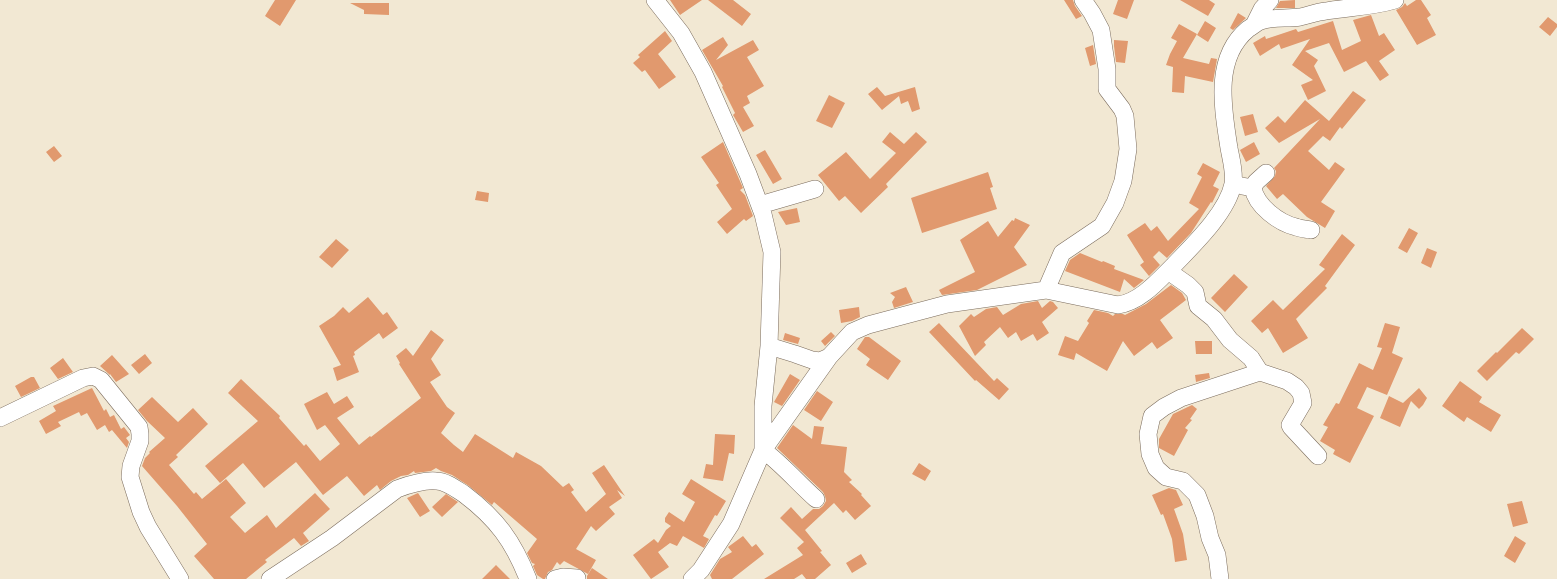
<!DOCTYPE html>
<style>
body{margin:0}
canvas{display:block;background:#f2e8d3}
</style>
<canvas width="1557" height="579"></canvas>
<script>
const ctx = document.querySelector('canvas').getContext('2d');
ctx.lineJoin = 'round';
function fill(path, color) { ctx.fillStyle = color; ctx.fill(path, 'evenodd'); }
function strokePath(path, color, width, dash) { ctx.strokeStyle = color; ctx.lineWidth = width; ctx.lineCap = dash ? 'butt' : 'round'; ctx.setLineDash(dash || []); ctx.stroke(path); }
fill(new Path2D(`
 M275 0H296L280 26 265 16Z
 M670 0H702L680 15Z
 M708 0H733L751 14 742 26Z
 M1064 0H1073L1075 6 1082 16 1076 19Z
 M1118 0H1134L1127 19 1113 14Z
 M1180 0H1209L1215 4 1208 16Z
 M1295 0V8H1276L1280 1Z
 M1416 0H1421L1431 15 1427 18 1436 35 1417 45 1396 10 1402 7 1405 3 1407 6Z
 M350 3H389V15L364 14V10Z
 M1238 13 1246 18 1233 30 1230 28Z
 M1371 15 1379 36 1384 33 1395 50 1379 61 1389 75 1380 81 1366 61 1344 72 1329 43 1305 51 1318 60 1314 66 1326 91 1308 100 1301 85 1313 80 1292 65 1310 39 1281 49 1279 44 1260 56 1253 43 1265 36 1266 39 1296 29 1298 32 1333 21 1342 50 1361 41 1353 20Z
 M1548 17 1557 24V27L1550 36 1539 27Z
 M1205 21 1216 28 1208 42 1197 35Z
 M1179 24 1197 34 1183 58 1209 64 1211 58 1217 59 1213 82 1185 76 1184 93 1172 92 1173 67 1166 65 1170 54 1177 41 1171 38Z
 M665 31 672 41 658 54 676 77 659 89 645 70 642 72 633 63 640 57 638 55Z
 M723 37 728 45 716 60 753 40 759 50 747 57 764 86 747 96 750 103 743 107 754 126 743 132 733 115 735 113 722 87 723 86 702 50Z
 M1114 40 1128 41 1125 63 1116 62 1114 46Z
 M1093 45 1096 64 1090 66 1085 48Z
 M877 87 885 96 915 87 920 109 912 112 908 101 901 104 899 96 882 110 868 94Z
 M1353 91 1366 100 1342 129 1340 127 1330 141 1323 136 1308 151 1329 170 1335 162 1345 169 1321 202 1335 211 1325 228 1307 217 1283 194 1277 199 1266 186 1275 176 1276 171 1274 168 1320 119 1279 143 1265 128 1278 116 1285 123 1305 100 1329 121Z
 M829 95 845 103 832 128 816 121Z
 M1253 114 1258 132 1245 136 1240 117Z
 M890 132 904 144 916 132 927 142 886 184 888 187 861 213 845 196 839 201 818 175 846 152 870 179 896 153 882 142Z
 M723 142 743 188 740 190 745 195 753 216 746 221 744 219 727 234 717 222 732 209 716 185 719 183 701 157Z
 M1254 142 1260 154 1246 162 1240 150Z
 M54 146 62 156 54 162 46 152Z
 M765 150 782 179 773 184 756 155Z
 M1203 163 1220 172 1213 186 1219 189 1212 203 1211 202 1191 233 1167 258 1159 251 1153 257 1160 265 1149 276 1140 265 1144 262 1127 235 1145 223 1151 231 1157 226 1168 241 1199 209 1189 203 1202 177 1197 174Z
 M988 172 993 187 990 188 997 209 922 233 911 198Z
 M477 191 489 193 488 202 475 200Z
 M797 208 800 222 786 225 778 212Z
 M1015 218 1030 225 1014 247 1027 265 977 290 942 295 939 290 975 272 960 240 988 221 998 237 1012 220 1014 221Z
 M1409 228 1418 233 1407 253 1398 248Z
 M1342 234 1355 245 1325 286 1327 288 1296 319 1308 338 1283 353 1268 328 1262 333 1251 321 1273 300 1283 310 1325 269 1319 265Z
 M336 239 349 250 332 268 319 257Z
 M1427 248 1437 252 1431 268 1421 263Z
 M1080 253 1102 262 1103 261 1115 266 1114 269 1144 280 1134 288 1124 279 1120 292 1065 271 1070 260Z
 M1234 274 1248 287 1225 312 1211 298Z
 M1171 285 1182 293 1186 300 1160 320 1173 338 1157 349 1152 342 1134 356 1123 341 1107 371 1076 353 1074 360 1058 355 1065 336 1078 341 1089 323 1087 321 1094 310 1108 313 1113 316 1115 314H1123L1125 315 1146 304Z
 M906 287 913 302 894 308 892 302 895 297 890 293Z
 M368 297 383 315 387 312 398 328 383 339 379 333 354 352 355 355 353 356 359 372 337 381 333 368 341 365 319 326 334 316 343 307 349 313Z
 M1038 301 1042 308 1050 301 1053 302 1058 308 1042 322 1049 333 1037 341 1033 334 1021 341 1016 332 1008 338 1000 327 984 342 986 345 975 356 959 326 971 314 974 317 986 309 997 307 1003 315 1021 304Z
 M859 307 860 317 852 321 841 323 839 310Z
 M939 323 994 381 997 378 1009 389 999 400 976 380 975 381 929 332Z
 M1385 323 1400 327 1392 353 1403 358 1387 395 1367 387 1357 408 1374 416 1350 463 1333 454 1335 450 1320 441 1328 427 1323 425 1336 403 1339 404 1359 363 1373 370 1382 348 1377 347Z
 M1522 328 1534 339 1519 354 1516 352 1487 381 1477 371 1496 352 1497 353Z
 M431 330 444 340 431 359 441 375 430 382 447 407 455 413 441 433 454 445 463 452 475 434 513 458 516 452 541 466 563 487 569 483 574 490 571 492 586 512 606 494 592 473 604 465 625 496 617 490 622 498 609 507 615 514 596 531 591 526 576 549 596 560 588 574 564 561 560 565 557 562 552 570 548 572 545 579H543L537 575 533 566 535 564 532 563 527 553 537 539 494 502 492 505 469 486 452 475 441 471 436 468 431 471 415 473 414 471 408 475 401 476 391 481 380 490 377 485 364 496 347 476 323 495 296 462 264 488 243 463 220 483 205 466 258 421 228 393 241 379 280 416 279 418 304 446 306 444 320 461 340 444 325 425 317 430 304 404 327 392 334 404 347 396 354 407 337 418 359 445 370 436 371 437 421 398 399 364 400 363 396 356 406 348 413 356Z
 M831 332 835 336 825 346 821 341Z
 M785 333 800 338 798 344 783 340Z
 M865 337H869L901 361 888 380 866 365 870 359 857 349Z
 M1195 341H1212V354H1196Z
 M145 354 152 363 139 374 131 365Z
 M112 355 129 374 116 382 110 374V375L100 366Z
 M63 358 73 372 58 379 50 368Z
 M1209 373 1210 378 1196 382 1195 375Z
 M790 374 800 380 782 406 774 402Z
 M31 377H34L40 388 21 397 15 386Z
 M1460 381 1482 397 1479 402 1501 415 1491 432 1467 417 1464 422 1442 406Z
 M92 388 104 411 106 409 110 417 114 415 121 429 124 427 130 435 126 438 129 442 127 448 112 430 109 432 105 425 97 430 87 413 81 416 79 412 58 422 61 426 46 434 39 421 56 411 53 406Z
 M1419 388 1427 398 1423 405 1419 409 1411 401 1400 427 1380 418 1389 396 1403 403Z
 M817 391 833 402 821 421 804 410Z
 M152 397 178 422 193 408 208 424 176 455 178 457 169 465 194 494 196 492 202 499 226 479 246 503 230 517 245 533 267 515 276 528 315 493 330 509 303 533 309 541 301 546 294 538 265 560 267 562 246 579H214L194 556 207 544 177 506 142 466 145 458 150 453 149 452 165 438 147 421 138 410Z
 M1192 405 1197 409 1190 419 1192 420 1185 428 1188 430 1174 456 1159 448V439L1173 414Z
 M793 425 812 439 814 426 824 427 821 444 847 447 844 472 852 480 849 482 862 494 861 495 871 506 855 520 846 510 843 513 834 503 805 530 822 551 820 552 831 565 815 579H806L802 574 794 579H764L803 555 797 548 804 542 780 518 791 507 802 519 813 509H819L823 506 826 501 825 496 823 492 777 448Z
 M715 434 735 435 734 454 729 453 723 481 703 478 706 464 713 465Z
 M919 463 931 471 925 481 912 474Z
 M691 479 726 501 717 516 715 515 703 536 709 539 704 548 683 536 677 546 670 543 658 552 669 567 651 579 633 555 654 539 658 543 666 530 671 526 665 522V518L669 512 684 522 695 502 682 494Z
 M1169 488 1176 490 1183 505 1174 509 1183 534 1187 560 1175 562 1172 539 1163 514 1161 515 1152 495Z
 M418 493 430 511 420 517 407 498Z
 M446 494 458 502 442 517 432 507Z
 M1522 501 1528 523 1513 527 1507 504Z
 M743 536 752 547 756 544 764 554 732 579H712L710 575 720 559 732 552 728 547Z
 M1515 536 1526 543 1515 563 1504 556Z
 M861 554 867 564 852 573 846 563Z
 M496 565 510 579H482Z
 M592 568 608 579H587V576Z`), '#e1996e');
const minor = new Path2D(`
 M655 0 681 33 703 72 748 174 763 214 772 252 769 346 763 406V450L731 524 701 570 692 579
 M1254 25 1262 9 1270 0
 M1242 186 1253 188 1256 182 1266 173
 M1253 188C1256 206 1279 223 1296 227 1301 229 1306 229 1311 230
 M760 205 815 189
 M1168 271 1188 285 1195 292 1198 306 1214 319 1230 340 1251 358 1260 372 1287 381 1296 387 1301 393 1303 403 1290 425 1291 427 1318 456
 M1046 290 1062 253 1102 226 1115 203 1123 181 1128 149 1125 116 1122 109 1107 89V69L1101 30 1092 13 1083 0
 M769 346 795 354 812 360 820 361 829 357 852 332 868 325 947 304 1046 290 1118 305C1140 302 1158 281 1173 266 1193 245 1227 213 1233 184 1235 173 1231 159 1229 148 1223 109 1213 58 1248 29 1252 27 1257 22 1261 21 1273 17 1287 19 1300 17 1309 15 1317 12 1326 11 1349 7 1372 7 1395 0
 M0 418 83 378 93 376 101 380 139 427 140 434V441L131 466 130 477 141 512 148 527 180 579
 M816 499C798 483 782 464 763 450L829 357
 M270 579 332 538 397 489C408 485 425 480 436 481 446 481 456 489 464 494 497 519 513 541 528 579
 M555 579 563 577 577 578
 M1220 579 1217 555 1210 538 1205 516 1197 495 1183 481 1166 477 1156 468 1150 454 1148 434 1152 416 1164 407 1181 398 1260 372`);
strokePath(minor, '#7b6c5d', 18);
strokePath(minor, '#fff', 17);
</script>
